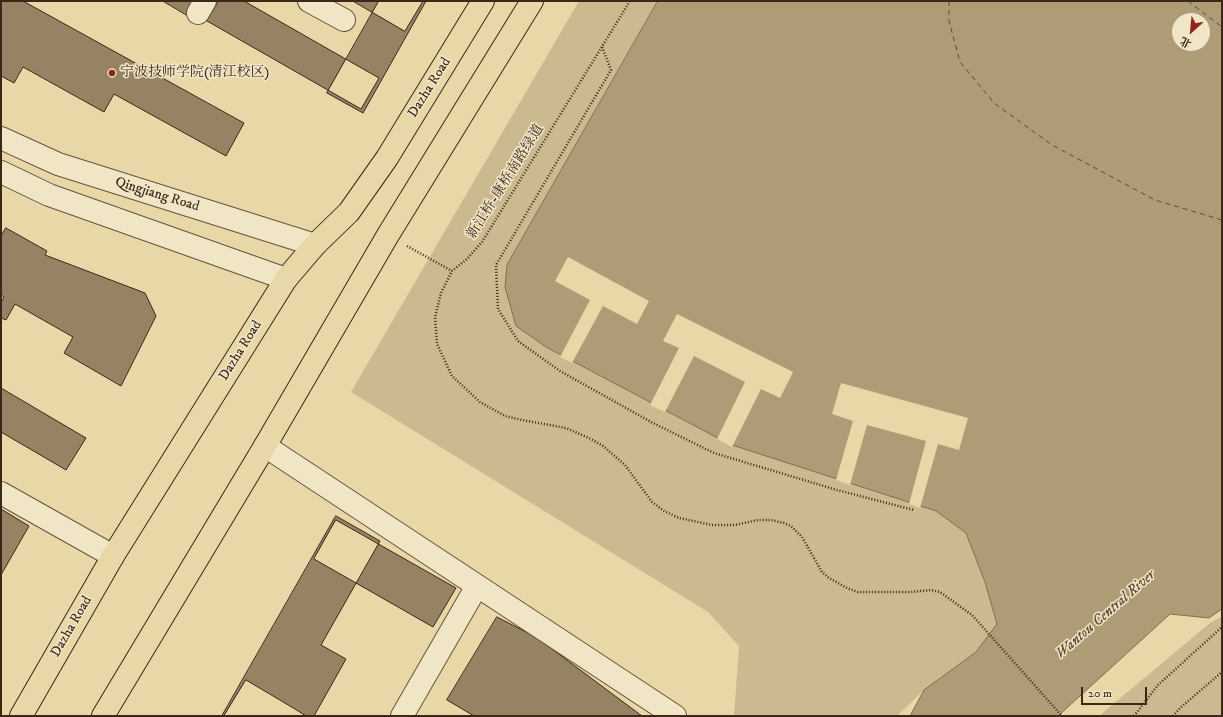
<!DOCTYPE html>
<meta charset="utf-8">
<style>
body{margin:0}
#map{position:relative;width:1223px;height:717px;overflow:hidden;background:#e8d8a8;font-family:"IM FELL DW Pica","Noto Serif SC",serif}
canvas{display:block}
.frame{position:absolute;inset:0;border:2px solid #3c2718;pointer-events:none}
.north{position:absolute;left:1171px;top:12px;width:40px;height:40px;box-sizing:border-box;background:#f0e6c6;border:1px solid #a89a80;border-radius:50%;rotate:207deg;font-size:11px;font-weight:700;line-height:16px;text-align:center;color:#3c2718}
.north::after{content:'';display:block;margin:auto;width:14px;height:18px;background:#8f2418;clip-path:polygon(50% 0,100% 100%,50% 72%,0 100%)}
.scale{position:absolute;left:1081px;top:687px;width:66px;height:18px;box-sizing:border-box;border:2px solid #3c2718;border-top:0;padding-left:5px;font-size:12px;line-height:14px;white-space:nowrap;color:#3c2718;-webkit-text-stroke:3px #f0e6c6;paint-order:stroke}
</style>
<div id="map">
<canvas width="1223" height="717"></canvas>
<div class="frame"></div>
<div class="north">北</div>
<div class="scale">20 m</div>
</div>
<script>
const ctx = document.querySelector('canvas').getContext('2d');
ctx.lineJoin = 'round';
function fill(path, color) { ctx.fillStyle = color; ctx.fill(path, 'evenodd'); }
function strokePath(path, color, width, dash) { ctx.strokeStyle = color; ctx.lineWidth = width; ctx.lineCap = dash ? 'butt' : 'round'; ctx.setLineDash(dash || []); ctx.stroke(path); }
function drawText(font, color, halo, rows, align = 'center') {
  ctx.font = font + ' "IM FELL DW Pica","Noto Serif SC",serif'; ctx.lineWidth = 3; ctx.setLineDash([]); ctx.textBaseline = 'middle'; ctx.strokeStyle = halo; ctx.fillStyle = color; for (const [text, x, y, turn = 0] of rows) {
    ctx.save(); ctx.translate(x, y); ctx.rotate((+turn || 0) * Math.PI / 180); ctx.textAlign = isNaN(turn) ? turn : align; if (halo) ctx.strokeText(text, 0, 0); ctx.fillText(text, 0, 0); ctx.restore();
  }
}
fill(new Path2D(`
 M579 1H658L507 265 516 326 546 347 729 444 936 511 966 533 985 582 998 624 976 652 924 690 897 716H734L739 646 708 612 351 392Z
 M1222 616V716H1099L1210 623Z`), '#cbba90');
const water = new Path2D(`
 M658 1H1222V609L1209 618 1170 614 1058 716H910L924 690 976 652 997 624 985 582 966 533 936 511 729 444 546 347 516 326 505 287 507 265ZM1179 20H1203V44H1179Z`);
fill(water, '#ae9c77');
strokePath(water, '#806d51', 1);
fill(new Path2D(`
 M568 257 649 301 637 324 603 306 572 363 560 357 590 300 555 281Z
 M677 314 793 372 780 398 761 389 732 447 717 439 745 382 694 356 665 412 650 405 679 348 663 341Z
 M841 383 968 418 959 450 938 444 920 508 909 504 926 441 867 425 850 485 836 480 853 421 832 414Z`), '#e8d8a8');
strokePath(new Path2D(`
 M949 1V21L960 62 994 103 1052 145 1155 200 1222 220
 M1188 1 1222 27`), '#5e4a34', 1, [5, 4]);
const building = new Path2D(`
 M1 1H23L244 123 226 156 114 94 104 112 23 67 14 83 1 76Z
 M163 1H196L187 15Z
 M219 1H244L379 78 361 109 207 21Z
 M353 1H423L405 31Z
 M379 1H426L363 113 327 93Z
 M6 228 47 251 45 255 145 293 156 316 121 386 64 353 73 337 15 304 6 320 1 318V303L4 297 1 295V236Z
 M1 388 86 438 66 470 1 432Z
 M1 509 29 526 1 575Z
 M336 516 380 541 321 645 346 659 314 716H222Z
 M336 520 456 588 433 627 314 559Z
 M497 617 536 637 642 716H474L447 700Z
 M246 680 295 709 306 716H224Z`);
fill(building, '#958363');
strokePath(building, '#3c2718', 1);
const minor = new Path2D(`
 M309 1 344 20
 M198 13 205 1
 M1 138 58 164 315 245
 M1 172 49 195 286 279
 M265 446 675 716
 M1 493 113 556
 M402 716 477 586`);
const major = new Path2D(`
 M21 716 113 556 286 279 315 245 349 212 387 158 483 1
 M103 716 265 446 388 235 532 1`);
strokePath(minor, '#67533c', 24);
strokePath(major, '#3c2718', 24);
strokePath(new Path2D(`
 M630 1 482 242 467 259 452 271 441 293 435 317 437 344 452 376 480 402 505 416 522 420 566 428 591 439 603 446 625 465 652 502 664 511 679 518 712 525H735L758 520H771L784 523 791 526 802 537 822 572 829 578 847 588 858 592H911L931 590 940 592 972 615 1062 716
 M602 47 611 70 496 265 498 309 518 341 560 371 651 422 714 453 837 490 914 510
 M407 246 452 271
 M1134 716 1158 685 1222 627
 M1173 716 1180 708 1222 672`), '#3c2718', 2.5, [1, 2]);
strokePath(minor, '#f0e6c6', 22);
strokePath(major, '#e8d8a8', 22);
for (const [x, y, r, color] of [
 [112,73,4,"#8f2418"]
]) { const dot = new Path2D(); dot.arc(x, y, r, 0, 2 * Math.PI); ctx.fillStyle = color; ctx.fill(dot); strokePath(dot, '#f0e6c6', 1.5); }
drawText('14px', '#3c2718', '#f0e6c6', [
 ["宁波技师学院(清江校区)",120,73]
], 'left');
drawText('14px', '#3c2718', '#f0e6c6', [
 ["Dazha Road",430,88,-58],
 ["新江桥-康桥南路绿道",506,182,-58],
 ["Qingjiang Road",157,195,17],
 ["Dazha Road",241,351,-58],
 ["Dazha Road",72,627,-60]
]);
drawText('italic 15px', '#5e4a34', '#f0e6c6', [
 ["Wantou Central River",1106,615,-41]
]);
</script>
